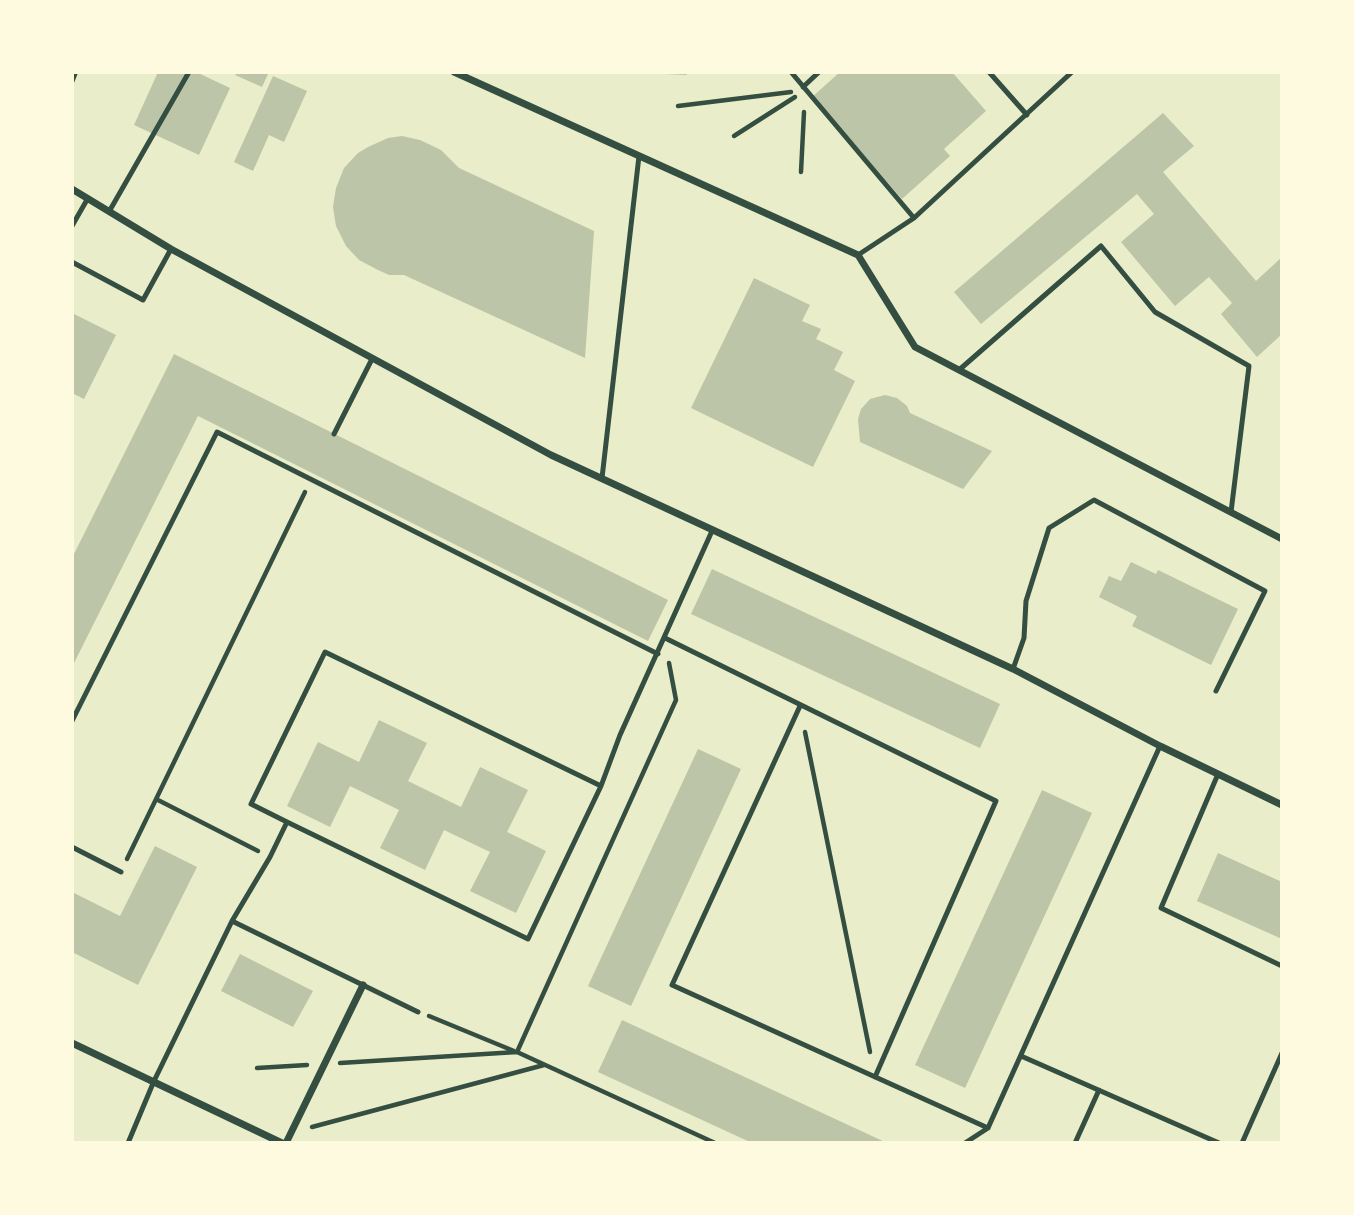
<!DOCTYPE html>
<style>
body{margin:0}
#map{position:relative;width:1354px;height:1215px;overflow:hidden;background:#e9edc9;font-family:Barlow,sans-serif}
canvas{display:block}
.frame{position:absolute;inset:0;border:74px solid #fefae0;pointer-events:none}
</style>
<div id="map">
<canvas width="1354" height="1215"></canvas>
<div class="frame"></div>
</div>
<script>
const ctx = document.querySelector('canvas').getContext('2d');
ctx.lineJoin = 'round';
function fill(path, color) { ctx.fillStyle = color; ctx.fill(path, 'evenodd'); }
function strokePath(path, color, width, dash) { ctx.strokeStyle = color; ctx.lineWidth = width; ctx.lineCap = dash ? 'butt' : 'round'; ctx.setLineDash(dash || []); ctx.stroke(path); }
fill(new Path2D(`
 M158 72H196L230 88 199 155 134 125Z
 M237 72H269L262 87 235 75Z
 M665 72H690L686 75 665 74Z
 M840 72H952L986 111 944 149 950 156 902 199 812 97Z
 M273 76 307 91 284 142 269 135 253 171 234 162Z
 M1163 113 1194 146 1163 172 1256 281 1282 257V334L1257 357 1221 314 1232 303 1209 277 1175 306 1121 242 1154 214 1137 194 981 324 954 292Z
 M402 136 420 140 441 150 459 168 594 231 585 358 404 275H389L378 270 359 260 346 246 336 226 333 207 336 188 344 168 358 153 368 147 388 138Z
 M754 278 810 305 802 321 821 329 816 339 843 352 834 370 855 381 813 467 691 408Z
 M72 313 116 335 84 399 72 393Z
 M174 354 668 600 648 641 198 416 72 667V558Z
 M885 395 897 398 907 406 910 413 992 451 963 489 860 442 858 419 861 409 870 399Z
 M1131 562 1156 574 1158 570 1238 609 1211 665 1132 626 1137 616 1099 597 1109 576 1121 581Z
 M712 569 1000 704 980 748 691 614Z
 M379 720 427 743 408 781 461 807 480 767 528 790 507 832 546 851 516 913 470 891 490 852 444 830 425 870 380 848 399 810 350 786 330 827 287 806 318 742 359 762Z
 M698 749 741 769 631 1006 588 986Z
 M1042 790 1092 813 965 1088 915 1065Z
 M155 846 197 867 138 985 72 952V892L120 916Z
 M1218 853 1282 882V939L1197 901Z
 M240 954 313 991 293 1027 221 991Z
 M622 1020 887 1143H752L598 1072Z`), '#bcc5a7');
strokePath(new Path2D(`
 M72 82 76 72
 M678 106 791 92
 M734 136 795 97
 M801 172 804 112
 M669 663 676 700 517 1052 715 1143
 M805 732 870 1052
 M156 799 258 851
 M127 859 305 492
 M429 1016 514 1051
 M340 1063 517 1052
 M257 1068 307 1065
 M312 1127 544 1065`), '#344e41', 4.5);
strokePath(new Path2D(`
 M791 72 914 218
 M989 72 1027 115
 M803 87 819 72
 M110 210 189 72
 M72 226 88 198
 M858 255 914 218 1072 72
 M72 262 143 300 171 249
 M959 370 1101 246 1155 312 1249 366 1231 512
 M334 434 372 359
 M602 478 639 156
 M665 638 996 801 875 1077
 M1013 669 1024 638 1026 601 1049 528 1094 500 1265 591 1216 691
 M800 706 672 985 988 1128 1160 746
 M72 721 217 432 658 654
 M1218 774 1161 908 1282 966
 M601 786 620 735 712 531
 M72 847 121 872
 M232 921 270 857 287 822 251 804 325 652 601 786 528 939 287 822
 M1021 1056 1219 1143
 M128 1143 154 1081 232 921 418 1012
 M965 1143 988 1128
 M1075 1143 1099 1090
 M1242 1143 1282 1053`), '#344e41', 5);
strokePath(new Path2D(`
 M454 72 858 255 915 347 1282 539
 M72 189 171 249 551 455 1013 669 1160 746 1282 805
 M72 1043 282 1143
 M286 1143 363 985`), '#344e41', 7);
</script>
